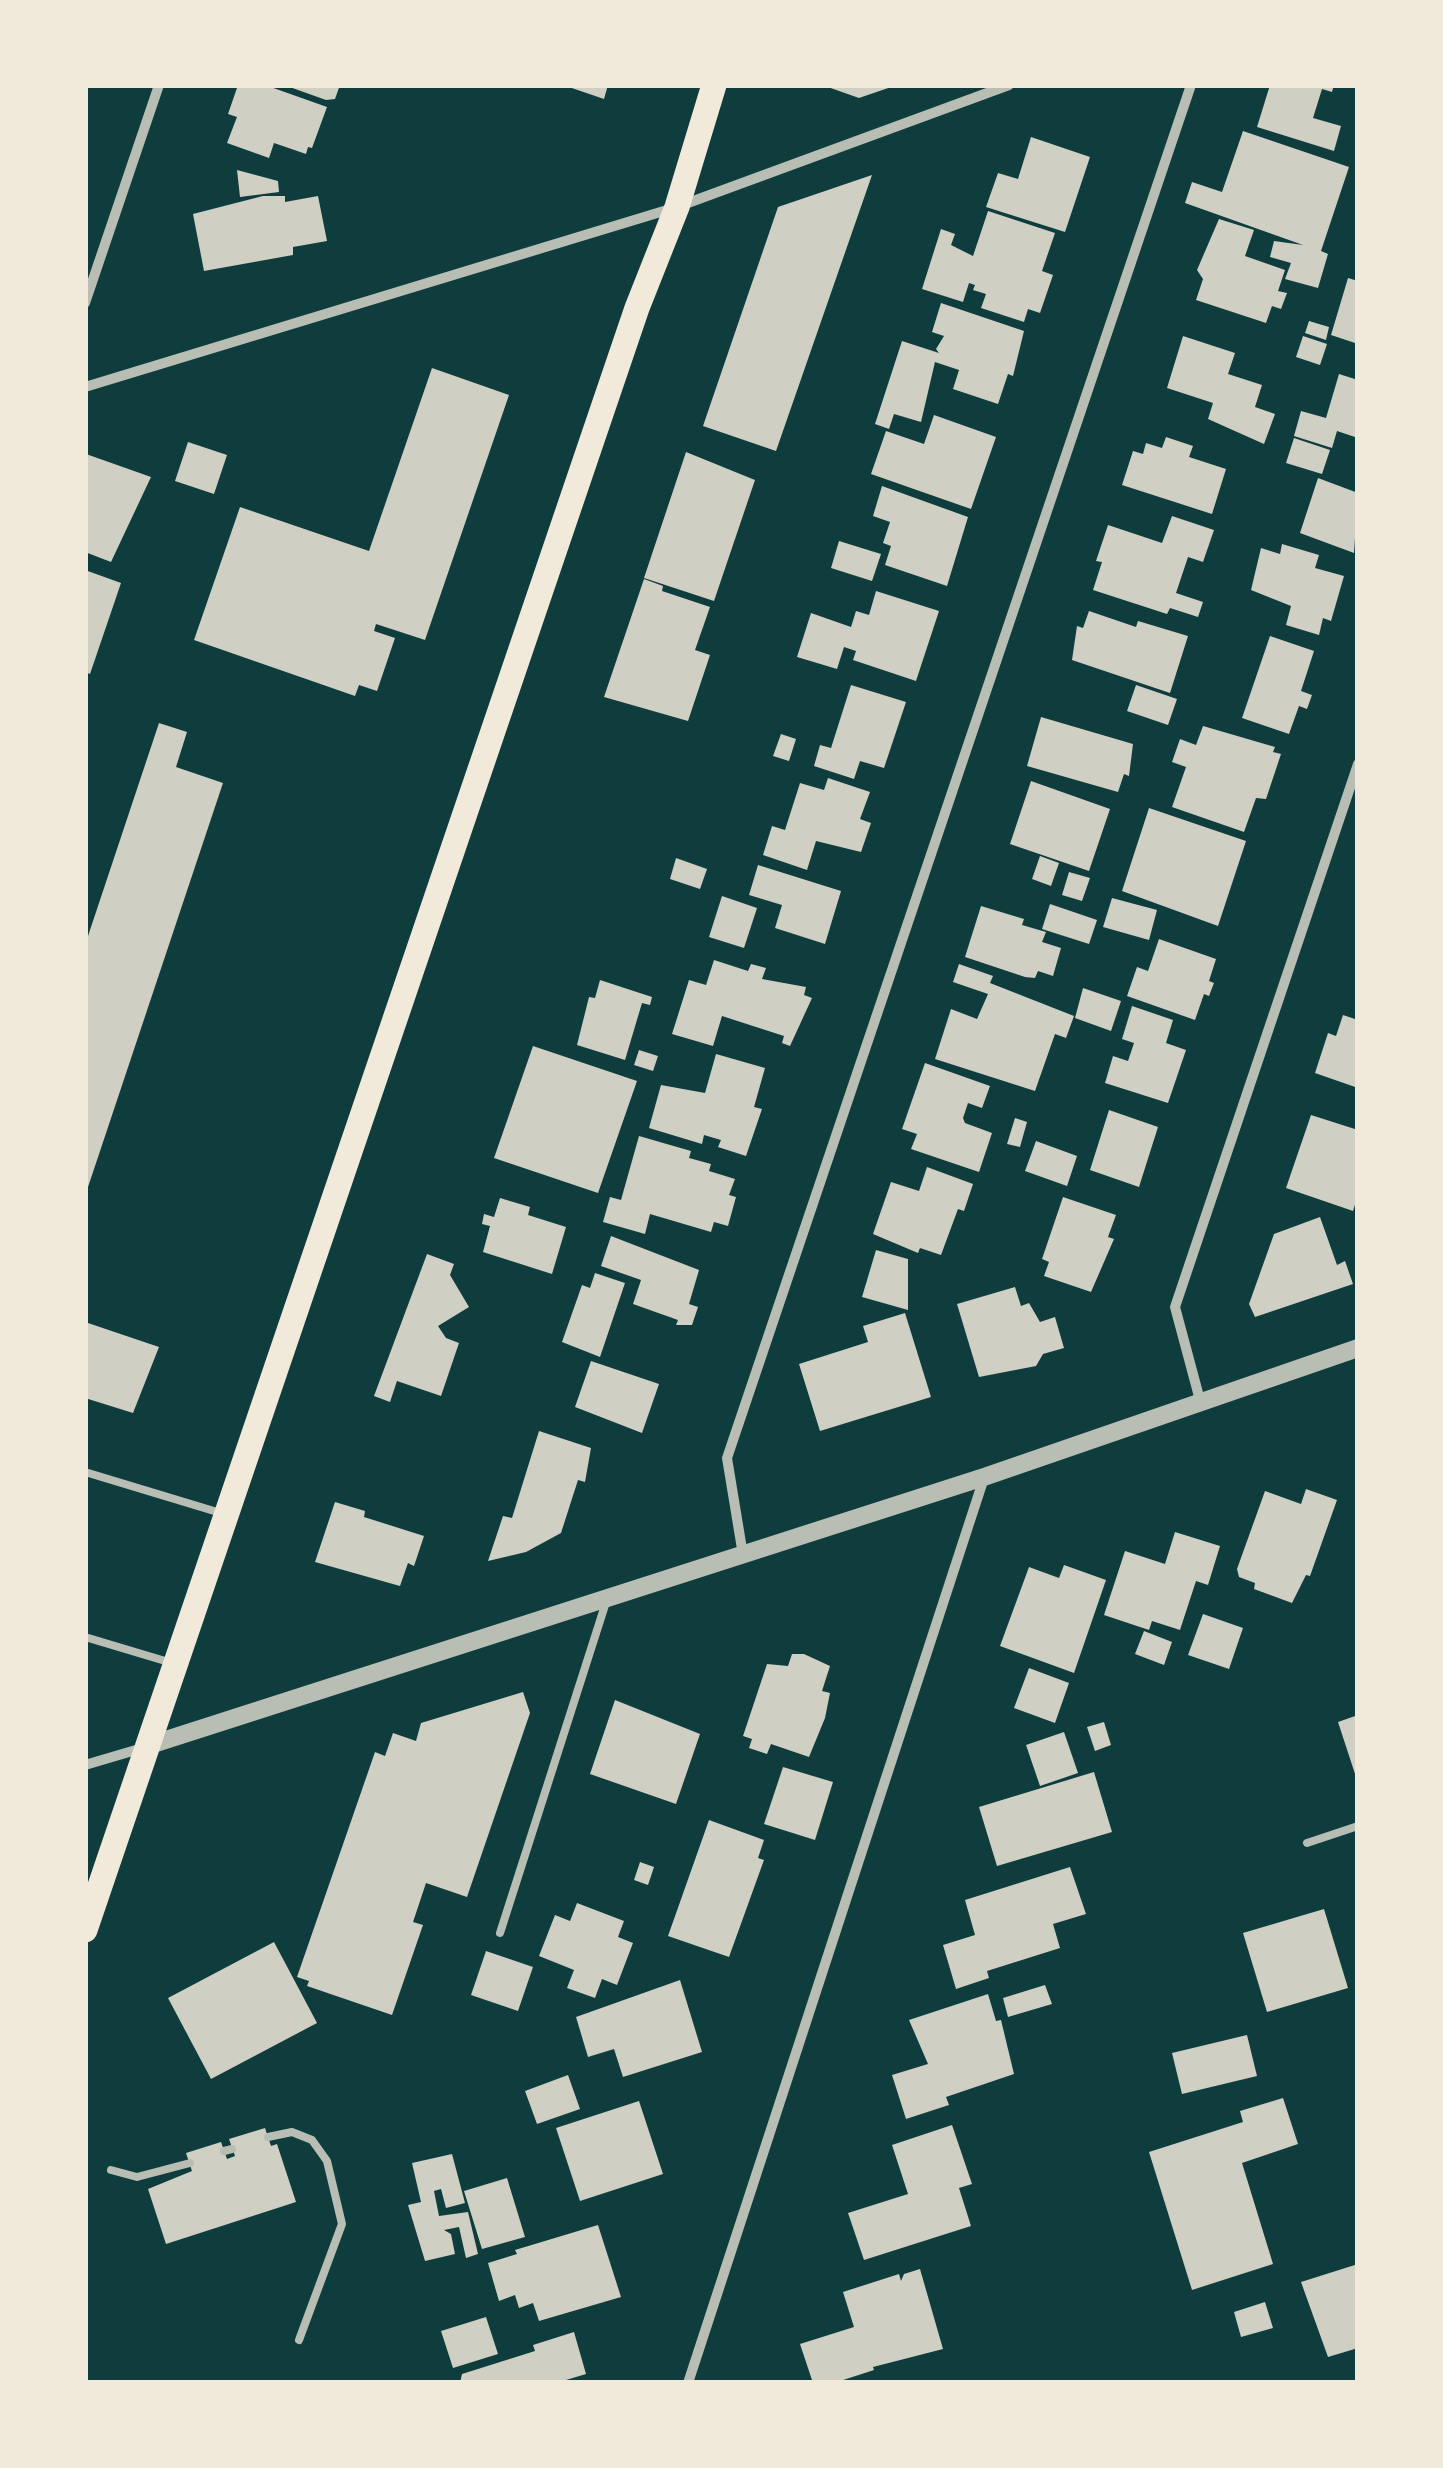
<!DOCTYPE html>
<style>
body{margin:0}
#map{position:relative;width:1443px;height:2468px;overflow:hidden;background:#0f3d3e;font-family:"Noto Sans",sans-serif}
canvas{display:block}
.frame{position:absolute;inset:0;border:88px solid #f1e9da;pointer-events:none}
</style>
<div id="map">
<canvas width="1443" height="2468"></canvas>
<div class="frame"></div>
</div>
<script>
const ctx = document.querySelector('canvas').getContext('2d');
ctx.lineJoin = 'round';
function fill(path, color) { ctx.fillStyle = color; ctx.fill(path, 'evenodd'); }
function strokePath(path, color, width, dash) { ctx.strokeStyle = color; ctx.lineWidth = width; ctx.lineCap = dash ? 'butt' : 'round'; ctx.setLineDash(dash || []); ctx.stroke(path); }
fill(new Path2D(`
 M238 85H265L327 107 312 148 308 147 306 154 274 143 269 158 227 143 237 117 228 114Z
 M284 85H340L335 99 326 100Z
 M563 85H608L604 99Z
 M897 85 859 98 825 86V85Z
 M1270 85H1334L1332 92 1322 89 1313 118 1341 126 1334 151 1257 127Z
 M1243 131 1349 167 1321 251 1328 254 1318 288 1285 279 1291 263 1270 257 1274 241 1303 245 1185 203 1192 182 1222 192Z
 M1031 137 1090 157 1065 232 986 207 998 173 1018 179Z
 M237 170 278 181 279 192 240 197Z
 M872 175 776 451 703 426 778 207Z
 M263 196H285V202L318 196 327 241 293 247V255L204 271 193 214Z
 M988 211 1055 233 1042 271 1053 275 1040 313 1028 309 1024 322 981 308 986 294 973 290 975 285 969 283 963 302 922 289 941 229 955 234 951 245 973 256Z
 M1219 219 1254 230 1245 256 1285 270 1278 291 1287 293 1281 309 1272 306 1266 323 1196 300 1203 279 1197 270Z
 M1348 278 1358 281 1355 343 1331 335Z
 M941 303 1024 331 1013 376 1008 374 998 404 953 389 959 370 935 362 921 422 894 414 889 429 875 424 902 341 939 353 936 349 944 336 932 332Z
 M1309 321 1329 327 1326 340 1305 333Z
 M1183 336 1235 353 1228 374 1262 385 1255 407 1275 414 1264 444 1208 419 1213 403 1167 388Z
 M1303 336 1327 344 1320 365 1296 357Z
 M432 368 509 395 425 640 376 624 374 631 395 638 377 691 359 685 355 696 194 640 240 507 369 551Z
 M1339 374 1358 380V438L1337 431 1332 448 1294 436 1301 411 1326 418Z
 M934 415 996 437 971 509 871 474 886 431 924 444Z
 M1166 437 1193 446 1189 457 1226 469 1212 514 1122 485 1133 451 1143 454 1146 443 1162 448Z
 M1294 438 1330 450 1322 474 1286 463Z
 M188 442 227 455 214 494 175 481Z
 M686 452 755 480 714 601 644 578Z
 M86 454 151 477 111 562 85 552Z
 M1318 478 1358 493 1354 553 1300 533Z
 M882 486 968 517 947 586 885 565 891 546 883 543 890 522 873 516Z
 M1172 516 1214 530 1203 562 1188 557 1176 593 1203 602 1198 617 1170 608 1167 614 1093 590 1102 562 1096 561 1108 525 1162 543Z
 M839 541 881 554 872 581 831 568Z
 M1282 544 1319 555 1315 568 1344 576 1331 621 1323 618 1319 635 1286 625 1291 606 1251 590 1261 548 1280 554Z
 M85 570 121 583 90 674 85 672Z
 M644 579 663 586 662 591 710 607 695 650 710 655 688 721 604 697Z
 M876 591 939 611 916 681 853 660 856 651 844 647 837 669 797 657 811 613 851 627 856 611 869 615Z
 M1089 611 1136 627 1138 621 1188 636 1170 693 1072 660 1077 626 1083 628Z
 M1270 636 1314 651 1301 691 1312 695 1307 709 1299 706 1289 734 1242 718Z
 M851 685 906 702 884 768 860 761 854 779 814 766 820 745 831 748Z
 M1136 685 1177 699 1168 725 1127 711Z
 M1041 717 1133 744 1129 776 1124 774 1118 792 1027 766Z
 M159 723 187 732 176 767 223 783 86 1193 85 945Z
 M1203 726 1275 747 1273 752 1281 754 1266 799 1256 798 1244 832 1172 807 1186 767 1172 762 1180 739 1196 745Z
 M781 734 796 739 789 761 773 756Z
 M828 778 870 792 860 819 871 823 861 852 816 841 807 870 763 855 772 826 785 830 800 783 824 790Z
 M1031 781 1110 809 1089 871 1010 844Z
 M1149 808 1246 841 1218 926 1122 891Z
 M1040 856 1059 863 1051 886 1032 879Z
 M676 858 707 869 700 889 670 879Z
 M758 865 841 891 825 944 775 928 782 905 749 895Z
 M1069 872 1090 878 1082 901 1062 895Z
 M722 896 757 908 744 948 709 937Z
 M1112 898 1157 910 1149 940 1103 927Z
 M1050 904 1097 920 1089 944 1042 929Z
 M981 906 1024 919 1022 925 1046 932 1042 942 1061 948 1053 976 1038 971 1035 978 1025 977 965 957Z
 M1159 939 1216 959 1209 981 1214 983 1209 996 1204 994 1195 1020 1127 996 1137 967 1148 971Z
 M714 960 748 971 751 964 766 968 762 979 806 987 804 995 812 998 790 1046 782 1043 784 1036 722 1016 713 1046 672 1034 689 980 706 985Z
 M959 964 993 976 990 983 1074 1016 1066 1038 1055 1034 1035 1091 935 1059 951 1009 977 1019 988 994 953 982Z
 M600 980 652 997 650 1005 642 1003 625 1060 577 1045 589 997 595 998Z
 M1083 988 1121 1001 1111 1031 1075 1018Z
 M1132 1006 1173 1020 1166 1043 1186 1050 1168 1103 1105 1083 1113 1056 1128 1061 1134 1043 1122 1039Z
 M1343 1015 1358 1020V1088L1315 1073 1328 1033 1336 1036Z
 M533 1046 637 1081 598 1193 494 1158Z
 M639 1050 658 1056 653 1071 634 1065Z
 M716 1054 765 1068 754 1107 762 1109 746 1156 718 1147 721 1140 704 1135 702 1144 649 1128 661 1085 705 1093Z
 M925 1063 990 1086 982 1108 968 1103 963 1118 965 1123 992 1133 979 1172 911 1149 917 1134 902 1129Z
 M1109 1110 1158 1127 1139 1187 1090 1170Z
 M1311 1115 1358 1130V1195L1353 1211 1286 1188Z
 M1015 1118 1027 1122 1020 1147 1007 1144Z
 M639 1136 691 1151 689 1158 711 1164 709 1171 735 1179 729 1195 736 1197 728 1226 714 1222 711 1232 650 1214 645 1234 603 1222 610 1197 621 1200Z
 M1036 1141 1077 1156 1067 1186 1025 1171Z
 M927 1167 973 1184 964 1211 958 1209 941 1255 920 1248 918 1253 873 1234 891 1182 919 1191Z
 M1063 1197 1116 1215 1108 1237 1114 1239 1091 1292 1044 1276 1049 1262 1042 1259Z
 M500 1198 530 1207 528 1215 566 1227 552 1274 483 1252 490 1226 482 1224 484 1214 494 1217Z
 M1320 1217 1337 1265 1345 1261 1353 1284 1255 1317 1249 1304 1274 1234Z
 M611 1236 699 1270 689 1304 698 1307 692 1325H676L678 1320 633 1304 641 1280 601 1266Z
 M876 1250 908 1259V1310L862 1297Z
 M427 1254 454 1264 450 1275 469 1307 438 1326 446 1338 459 1343 441 1396 397 1381 390 1402 374 1396Z
 M595 1273 625 1283 600 1357 562 1342 582 1285 590 1288Z
 M1015 1287 1021 1306 1029 1303 1040 1322 1055 1317 1064 1348 1043 1354 1036 1366 979 1377 957 1304Z
 M905 1313 931 1397 820 1431 799 1364 868 1342 863 1326Z
 M85 1322 159 1347 133 1413 85 1398Z
 M591 1361 659 1384 642 1433 575 1407Z
 M539 1431 591 1448 585 1482 578 1480 561 1533 526 1552 488 1561 503 1516 512 1518Z
 M1306 1489 1337 1500 1310 1576 1306 1575 1292 1603 1254 1589 1255 1583 1239 1577 1237 1569 1265 1491 1301 1504Z
 M335 1502 365 1511 364 1517 424 1536 414 1566 408 1563 400 1586 315 1562Z
 M1175 1532 1220 1546 1208 1585 1196 1581 1180 1630 1152 1621 1149 1630 1104 1615 1125 1551 1165 1564Z
 M1064 1565 1106 1580 1074 1673 1000 1646 1029 1567 1059 1578Z
 M1203 1614 1243 1628 1229 1669 1188 1655Z
 M1144 1631 1172 1642 1164 1665 1135 1654Z
 M792 1654H804L830 1666 822 1691 830 1693 825 1718 809 1757 771 1744 767 1754 749 1748 752 1739 743 1736 767 1664 788 1666Z
 M1029 1668 1069 1683 1055 1723 1014 1708Z
 M523 1692 530 1713 467 1897 426 1883 413 1922 423 1925 392 2015 307 1986 309 1981 297 1977 375 1752 385 1756 393 1733 416 1741 421 1723Z
 M615 1700 700 1734 676 1804 590 1774Z
 M1358 1715V1779L1357 1780 1338 1722Z
 M1104 1722 1111 1745 1095 1751 1087 1727Z
 M1064 1732 1078 1773 1040 1786 1026 1745Z
 M783 1767 833 1782 815 1840 764 1824Z
 M1094 1772 1112 1832 997 1866 979 1807Z
 M709 1820 764 1840 758 1858 764 1860 729 1957 668 1936Z
 M640 1862 654 1867 648 1885 634 1880Z
 M1070 1867 1086 1914 1053 1924 1060 1948 987 1971 989 1978 956 1989 943 1945 975 1935 965 1900Z
 M577 1903 624 1921 618 1937 633 1943 617 1985 602 1979 595 1998 567 1988 574 1970 539 1956 555 1915 570 1921Z
 M1324 1909 1348 1988 1267 2012 1243 1933Z
 M274 1942 317 2023 211 2079 168 1998Z
 M486 1951 533 1967 518 2011 471 1995Z
 M680 1980 702 2052 623 2077 614 2049 588 2057 576 2017Z
 M1045 1985 1052 2004 1008 2017 1003 1998Z
 M988 1994 996 2021 1001 2020 1014 2074 946 2097 949 2105 906 2119 892 2075 928 2064 909 2020Z
 M1247 2035 1257 2076 1182 2094 1172 2053Z
 M568 2075 580 2109 537 2124 525 2091Z
 M1283 2098 1298 2144 1242 2163 1273 2264 1192 2290 1149 2152 1243 2122 1240 2111Z
 M639 2101 663 2174 580 2201 556 2128Z
 M952 2125 972 2184 959 2188 971 2226 864 2260 848 2213 908 2194 892 2145Z
 M265 2128 271 2146 277 2144 296 2202 166 2244 148 2189 192 2171 186 2153 221 2142 227 2159 235 2156 229 2139Z
 M452 2154 465 2203 446 2208 441 2189 434 2191 439 2216 468 2212 478 2254 466 2258 459 2227 444 2230 451 2234 455 2254 425 2261 408 2205 421 2202 412 2163Z
 M507 2178 525 2237 482 2249 464 2191Z
 M598 2225 621 2297 539 2321 533 2303 519 2308 515 2295 499 2301 488 2263 517 2254 515 2250Z
 M1358 2264V2348L1328 2357 1301 2282Z
 M920 2269 943 2349 873 2367 874 2370 834 2383H813L800 2344 854 2327 843 2292 899 2274 901 2281 904 2274Z
 M1265 2302 1273 2328 1241 2337 1234 2312Z
 M486 2317 498 2354 453 2368 441 2331Z
 M574 2332 586 2374 556 2383H460L462 2374 535 2351 533 2345Z`), '#cfcfc3');
strokePath(new Path2D(`
 M85 1472 224 1514
 M85 1637 172 1663
 M1307 1843 1358 1826
 M500 1933 607 1599
 M268 2137 292 2132 312 2140 327 2161 342 2224 299 2340
 M224 2151 232 2149
 M111 2170 137 2177 190 2163`), '#b8beb3', 8);
strokePath(new Path2D(`
 M85 303 159 85
 M85 387 677 207 1009 85
 M1201 1404 1175 1307 1358 764
 M743 1555 727 1458 1191 85
 M85 1765 146 1747
 M688 2383 984 1478`), '#b8beb3', 10);
strokePath(new Path2D(`
 M147 1746 984 1477 1358 1348`), '#b8beb3', 18);
strokePath(new Path2D(`
 M85 1930 637 308 677 207 714 85`), '#f1e9da', 25);
</script>
